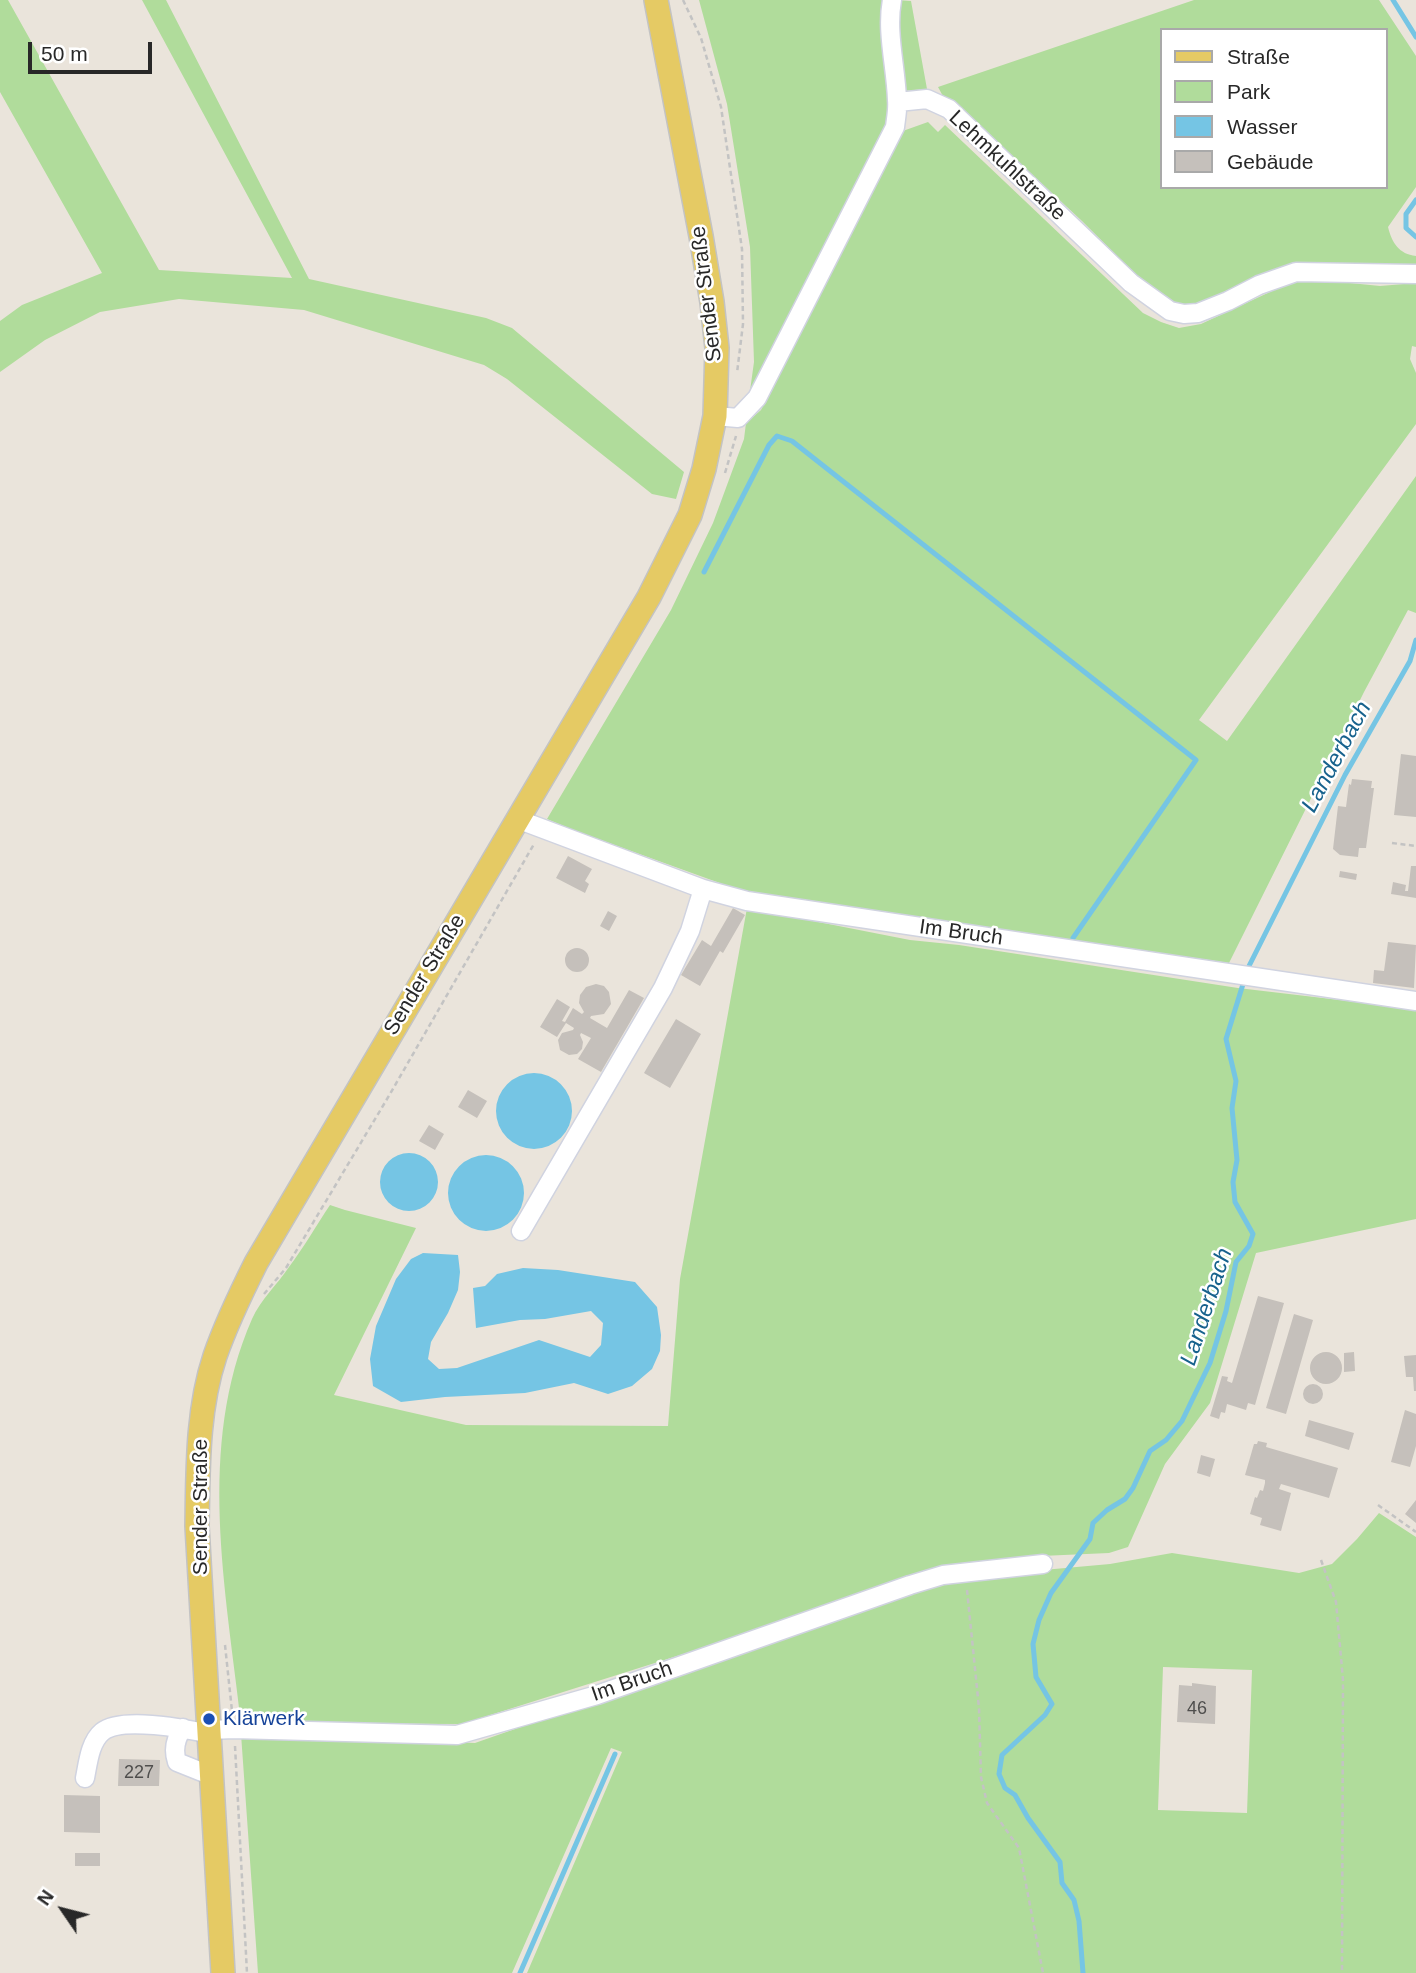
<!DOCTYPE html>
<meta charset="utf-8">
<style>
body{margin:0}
#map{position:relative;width:1416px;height:1973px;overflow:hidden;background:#eae4db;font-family:Helvetica,sans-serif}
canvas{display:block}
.legend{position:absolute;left:1160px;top:28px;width:228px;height:161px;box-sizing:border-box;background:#fff;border:2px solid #a9a9a9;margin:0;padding:9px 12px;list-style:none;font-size:21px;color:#282828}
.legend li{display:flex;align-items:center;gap:14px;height:35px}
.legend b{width:35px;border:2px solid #a9a9a9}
.north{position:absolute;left:28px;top:1875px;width:70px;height:70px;-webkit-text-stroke:5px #fff;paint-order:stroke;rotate:305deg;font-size:19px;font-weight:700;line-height:28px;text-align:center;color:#282828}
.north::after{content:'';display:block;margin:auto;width:24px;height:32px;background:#282828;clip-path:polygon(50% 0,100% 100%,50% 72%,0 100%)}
.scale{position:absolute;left:28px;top:42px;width:124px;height:32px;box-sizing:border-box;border:4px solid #282828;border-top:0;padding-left:9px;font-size:21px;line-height:24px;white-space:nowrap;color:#282828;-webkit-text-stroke:5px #fff;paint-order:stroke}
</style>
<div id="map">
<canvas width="1416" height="1973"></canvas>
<ul class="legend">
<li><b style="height:9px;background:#e5ca64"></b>Straße</li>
<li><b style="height:19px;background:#b0dc9b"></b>Park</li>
<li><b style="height:19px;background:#75c5e4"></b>Wasser</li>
<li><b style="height:19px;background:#c5c0bb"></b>Gebäude</li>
</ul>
<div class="north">N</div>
<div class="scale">50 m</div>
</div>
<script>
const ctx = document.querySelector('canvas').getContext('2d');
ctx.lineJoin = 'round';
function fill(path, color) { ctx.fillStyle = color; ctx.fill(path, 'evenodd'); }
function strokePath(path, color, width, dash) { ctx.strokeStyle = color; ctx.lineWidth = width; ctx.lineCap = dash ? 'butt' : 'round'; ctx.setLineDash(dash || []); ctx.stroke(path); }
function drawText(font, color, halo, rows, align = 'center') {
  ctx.font = font + ' Helvetica,sans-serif'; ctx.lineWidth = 5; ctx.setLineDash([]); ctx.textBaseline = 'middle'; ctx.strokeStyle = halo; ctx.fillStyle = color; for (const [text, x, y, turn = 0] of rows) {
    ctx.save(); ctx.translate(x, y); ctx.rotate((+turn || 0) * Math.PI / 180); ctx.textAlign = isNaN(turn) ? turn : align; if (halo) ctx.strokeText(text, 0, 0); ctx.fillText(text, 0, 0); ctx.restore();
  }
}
fill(new Path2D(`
 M0 0H8L159 270 292 278 142 0H166L309 279 486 318 512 328 684 472 676 499 652 494 507 379 484 365 304 310 179 299 100 312 45 340 0 372V321L22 305 102 273 0 92Z
 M699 0H884L891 103 888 126 749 398 754 362 750 247 727 104Z
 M896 0 911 1 927 89 903 91Z
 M1194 0H1379L1416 56V187L1388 227C1392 243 1399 254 1416 256V270L1299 264 1198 304 1186 306 1172 302 1155 294 1082 221 955 103 944 98 938 87ZM1162 30H1386V187H1162Z
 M928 122 938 132 945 125 1143 313 1161 322 1179 328 1201 324 1300 278 1380 286 1416 283V347L1412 346 1410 359 1416 373V424L1199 720 1227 741 1416 476V613L1408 610 1364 692 1229 963 750 894 573 830 547 819 671 610 713 523 744 439 746 423 761 410 900 132Z
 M747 908 910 940 959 945 1238 988 1416 1009V1219L1256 1253 1210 1403 1165 1464 1128 1547 1109 1553 1041 1556 942 1566 813 1613 462 1724 241 1723C226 1589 196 1447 252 1319 261 1299 277 1285 289 1267 304 1247 316 1226 330 1205L345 1210 416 1228 334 1395 466 1425 668 1426 680 1279Z
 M1379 1513 1416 1537V1973H527L622 1752 611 1748 512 1973H258L241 1734 475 1743 943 1579 1110 1564 1172 1553 1299 1573 1332 1564 1357 1539ZM1163 1667 1252 1670 1247 1813 1158 1810Z`), '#b0dc9b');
fill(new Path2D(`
 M496 1111a38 38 0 1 1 76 0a38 38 0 1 1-76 0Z
 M380 1182a29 29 0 1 1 58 0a29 29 0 1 1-58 0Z
 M448 1193a38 38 0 1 1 76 0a38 38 0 1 1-76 0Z
 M423 1253 458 1255 460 1272 458 1290 448 1313 431 1342 428 1359 439 1369 457 1368 539 1340 590 1357 601 1345 603 1323 591 1311 545 1319 520 1320 476 1328 473 1288 485 1286 497 1274 523 1268 558 1270 635 1282 657 1307 661 1335 660 1351 652 1369 632 1386 608 1394 574 1383 525 1393 445 1397 401 1402 373 1386 370 1359 376 1326 396 1279 411 1259Z`), '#75c5e4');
strokePath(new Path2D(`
 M1393 0 1416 37
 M1416 200 1406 214V228L1416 237
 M704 572 769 445 777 436 792 441 1196 760 1073 938
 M520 1973 615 1754
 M1083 1973 1079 1921 1074 1900 1062 1883 1060 1862 1028 1818 1015 1795 1005 1788 999 1774 1002 1755 1045 1715 1052 1704 1036 1677 1033 1644 1039 1620 1051 1593 1090 1539 1093 1523 1107 1510 1125 1499 1133 1488 1150 1451 1166 1440 1182 1421 1210 1363 1226 1311 1236 1262 1249 1246 1253 1234 1235 1202 1233 1182 1237 1160 1232 1108 1236 1081 1226 1039 1248 968 1345 775 1410 661 1416 640`), '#75c5e4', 5);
fill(new Path2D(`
 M1401 754 1416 756V817L1394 815Z
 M1352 779 1372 781 1371 788H1374L1366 848H1359L1358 857 1340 855 1333 849 1338 806 1346 807 1349 784 1351 785Z
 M568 856 592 869 585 881 589 884 585 893 556 878Z
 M1411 866H1416V898L1391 894 1393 882 1406 885 1405 891H1408Z
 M1340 871 1357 874 1356 880 1339 877Z
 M733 908 745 915 723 953 720 951 700 986 681 975 702 940 711 946Z
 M608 911 617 916 609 931 600 926Z
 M1388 942 1416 945 1414 988 1373 983 1374 970 1384 971Z
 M565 960a12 12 0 1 1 24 0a12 12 0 1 1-24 0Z
 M596 984 604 986 609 992 611 1004 604 1014 591 1016 590 1018 607 1028 629 990 644 998 601 1072 578 1059 591 1038 581 1033 580 1035 583 1042 582 1049 577 1054 569 1055 560 1050 558 1040 562 1033 573 1030 574 1028 566 1023 557 1037 540 1027 557 999 570 1007 562 1021 565 1022 573 1008 582 1014 584 1012 579 1003 580 995 586 987Z
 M676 1019 701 1034 670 1088 644 1073Z
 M468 1090 487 1101 477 1118 458 1107Z
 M429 1125 444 1134 435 1150 419 1141Z
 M1258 1296 1284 1303 1255 1405 1248 1403 1246 1410 1227 1404 1225 1413 1221 1412 1219 1419 1210 1416 1222 1376 1228 1377 1227 1381 1232 1383Z
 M1294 1314 1313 1320 1286 1414 1266 1408Z
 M1354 1352 1355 1371 1344 1372V1353Z
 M1310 1368a16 16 0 1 1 32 0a16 16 0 1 1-32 0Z
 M1416 1355V1391H1414L1413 1377H1406L1404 1356Z
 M1303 1394a10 10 0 1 1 20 0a10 10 0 1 1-20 0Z
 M1405 1410 1416 1414V1446L1410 1467 1391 1462Z
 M1309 1420 1354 1433 1349 1450 1305 1436Z
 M1258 1441 1267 1443 1266 1447 1338 1468 1329 1498 1281 1484 1279 1489 1291 1493 1281 1531 1260 1525 1262 1518 1250 1514 1255 1497 1257 1498 1260 1490 1263 1491 1265 1483V1480L1245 1475 1254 1444H1257Z
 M1201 1455 1215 1459 1210 1477 1197 1473Z
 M1416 1500V1523L1405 1514Z
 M1192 1683 1216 1686 1215 1724 1177 1722 1179 1685 1192 1686Z
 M119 1759 160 1760 159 1786H118Z
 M64 1795 100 1796V1833L64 1832Z
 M75 1853H100V1866H75Z`), '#c5c0bb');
const minor = new Path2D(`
 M898 102 927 99 949 109 1131 283 1170 311 1184 314 1198 313 1228 301 1259 285 1296 272 1416 274
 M715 416 738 418 757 398 895 127C896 118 898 109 897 100 896 67 886 32 892 0
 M517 819 703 889 747 901 1416 1001
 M521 1231 663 988 690 931 703 889
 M183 1728C175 1739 173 1750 177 1762L212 1776
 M210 1730 234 1729 457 1735 597 1695 910 1585 943 1575 1043 1564
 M85 1778C88 1763 90 1742 102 1732 121 1716 187 1729 210 1734`);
const major = new Path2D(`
 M223 1973 197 1526C198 1470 197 1410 215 1356 226 1324 241 1293 256 1263L649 597 690 515 704 469 715 416 717 348 712 302 701 236 656 0`);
strokePath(minor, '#d0d3e0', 21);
strokePath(major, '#c3c3c3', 26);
strokePath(new Path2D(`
 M683 0 701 38 721 107 742 249 743 324 737 373
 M725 473 736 436
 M1392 843 1416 846
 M264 1294 286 1268 390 1094 534 844
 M1378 1505 1416 1532
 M1321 1560 1336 1602 1343 1680 1342 1973
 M967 1590 979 1708 981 1777 987 1803 1019 1848 1043 1973
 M225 1645 232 1711
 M235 1746 247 1973`), '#c3c3c3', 2.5, [5, 3.5]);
strokePath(minor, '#fff', 18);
strokePath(major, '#e5ca64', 23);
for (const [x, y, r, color] of [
 [209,1719,7,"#1a4fb4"]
]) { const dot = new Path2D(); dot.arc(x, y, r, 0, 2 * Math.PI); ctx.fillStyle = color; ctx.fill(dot); strokePath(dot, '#fff', 2.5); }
drawText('18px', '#4f4e4d', null, [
 ["46",1197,1709],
 ["227",139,1773]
]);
drawText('21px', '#282828', '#fff', [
 ["Lehmkuhlstraße",1007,166,43],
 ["Sender Straße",707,294,-97],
 ["Im Bruch",961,933,8],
 ["Sender Straße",425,975,-59],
 ["Sender Straße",201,1507,-90],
 ["Im Bruch",632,1682,-19]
]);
drawText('21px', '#164399', '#fff', [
 ["Klärwerk",223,1719]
], 'left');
drawText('italic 23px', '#17628d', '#fff', [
 ["Landerbach",1337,757,-62],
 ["Landerbach",1207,1307,-72]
]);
</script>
